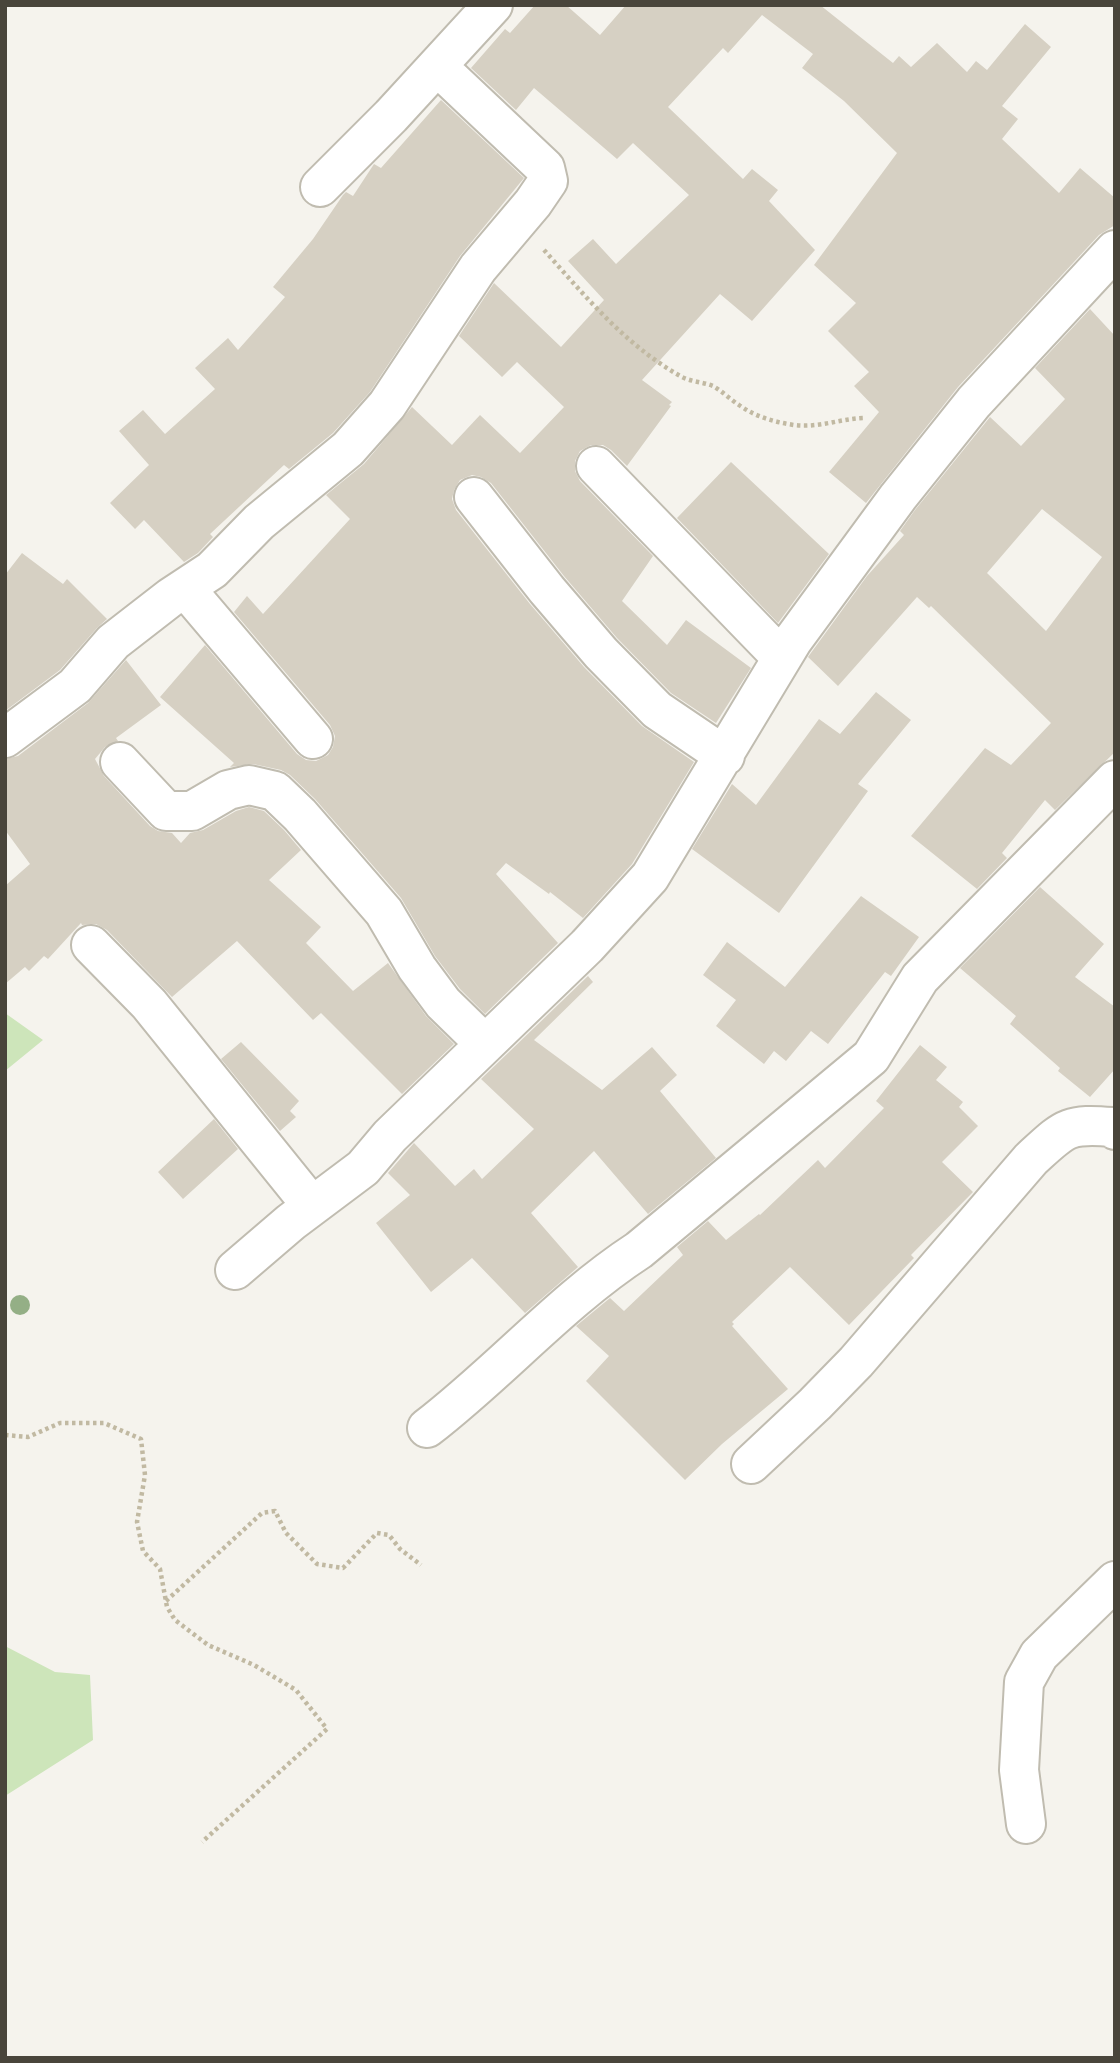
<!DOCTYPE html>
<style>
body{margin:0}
#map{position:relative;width:1120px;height:2063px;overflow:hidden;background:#f5f3ed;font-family:Commissioner,sans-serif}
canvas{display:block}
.frame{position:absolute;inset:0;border:7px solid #49453b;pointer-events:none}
</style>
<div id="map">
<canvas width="1120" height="2063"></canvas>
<div class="frame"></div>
</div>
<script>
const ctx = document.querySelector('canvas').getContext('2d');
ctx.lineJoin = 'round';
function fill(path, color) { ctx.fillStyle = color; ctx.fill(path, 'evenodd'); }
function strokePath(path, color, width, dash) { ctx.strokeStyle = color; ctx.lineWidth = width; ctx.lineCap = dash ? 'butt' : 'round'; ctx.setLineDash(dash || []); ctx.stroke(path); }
fill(new Path2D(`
 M5 1013 43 1040 5 1071Z
 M5 1646 55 1672 90 1675 93 1740 5 1796Z`), '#cde5ba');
fill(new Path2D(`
 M535 5H566L600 35 626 5H820L893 63 899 56 911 67 937 43 967 72 976 61 987 70 1025 24 1051 47 1002 106 1018 119 1002 139 1059 193 1080 168 1115 198V225L1099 235 958 387 866 503 829 472 879 412 854 386 869 372 828 331 856 303 814 265 897 153 844 101 802 68 813 54 762 15 728 53 723 48 668 107 743 179 752 169 778 190 769 201 815 250 752 321 720 294 642 380 672 402 669 405 671 406 627 466 611 450 603 445H591L580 451 575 461V471L580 481 653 556 622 601 667 645 686 620 751 668 716 723 671 693 617 638 564 576 491 483 481 477 472 475 460 480 454 490 452 499 456 510 530 604 584 667 642 726 694 762 632 864 583 918 550 892 549 894 506 863 496 874 558 943 485 1014 460 989 435 956 401 898 315 799 290 775 281 770 253 764 230 767 234 763 160 697 205 645 297 754 306 760 316 761 328 755 333 747 335 736 330 725 234 612 247 596 263 614 350 519 326 495 364 464 412 407 452 445 480 415 520 453 564 407 517 362 502 377 459 336 494 283 561 347 604 300 568 261 593 239 616 264 689 195 633 143 617 159 534 88 516 110 471 68 505 29 510 33Z
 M441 100 524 178 460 256 370 392 333 433 289 469 284 465 210 534 213 537 198 553 184 562 144 520 135 529 110 503 149 465 119 431 143 410 165 434 215 389 195 368 228 338 238 350 285 297 273 287 313 239 343 195 346 192 353 196 374 164 381 168Z
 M1090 309 1115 336V752L1055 810 1045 800 1002 853 1007 858 977 889 911 836 985 748 1011 765 1051 723 931 606 929 608 917 597 838 686 808 657 867 576 904 535 900 531 915 510 990 417 1021 446 1065 399 1035 368ZM1042 509 1102 557 1046 631 987 573Z
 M731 462 829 554 778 623 677 518Z
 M22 553 63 584 67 579 107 619 97 628 60 670 5 711V575Z
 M126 660 161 705 116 738 118 741 105 747 95 759 104 776 150 826 158 831 172 833 181 843 190 833 203 830 236 811 249 807 264 811 284 830 301 850 269 880 321 927 306 943 353 991 388 963 426 1016 454 1044 402 1094 321 1013 313 1020 237 941 172 997 107 930 96 924 82 925 81 923 48 959 44 956 29 971 25 967 5 984V886L30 864 5 830V759L18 756 88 703Z
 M876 692 911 720 858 784 868 791 779 913 692 849 732 784 756 805 819 719 840 734Z
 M1040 887 1104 944 1075 977 1115 1007V1069L1090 1097 1058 1071 1060 1068 1010 1024 1016 1016 960 968Z
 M861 896 919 937 891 976 885 972 828 1044 811 1031 786 1061 774 1051 764 1064 716 1026 736 1000 703 975 727 942 785 987Z
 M588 976 593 982 534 1040 602 1090 652 1047 677 1075 660 1091 716 1158 648 1214 594 1151 531 1213 578 1267 525 1313 472 1258 431 1292 376 1223 410 1195 388 1173 414 1143 455 1186 474 1169 482 1179 534 1129 481 1079Z
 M241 1042 299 1101 290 1111 296 1117 280 1131 221 1059Z
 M920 1045 947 1067 936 1080 963 1102 959 1107 978 1126 942 1162 973 1192 911 1255 914 1258 849 1325 790 1267 732 1322 734 1324 732 1326 788 1389 722 1444 685 1480 586 1381 609 1356 576 1326 610 1298 624 1311 683 1255 677 1247 708 1221 726 1240 759 1214 760 1215 818 1160 825 1168 884 1108 876 1101Z
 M214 1119 238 1149 183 1199 158 1172Z`), '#d6d0c3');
const minor = new Path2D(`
 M320 187 391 116 493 5
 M596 466 782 658
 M474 497 547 590 601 653 657 710 725 756
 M185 588 313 739
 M5 738 75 686 113 642 171 597 212 570 259 522 348 449 387 405 478 268 533 203 548 181 545 168 437 66
 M120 762 166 811H192L228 790 249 785 275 791 300 815 384 912 417 968 443 1003 485 1044
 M91 945 149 1004 312 1206
 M235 1270 291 1222 363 1168 390 1136 587 946 650 877 793 640 898 497 974 402 1115 250
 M427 1428C500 1372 562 1300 639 1250L871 1057 920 978 1115 780
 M751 1464 815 1404 856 1362 1031 1159C1064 1129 1066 1123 1112 1127L1115 1130
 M1026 1824 1019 1770 1024 1682 1039 1655 1115 1581`);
strokePath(minor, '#c0bcb0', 42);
strokePath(new Path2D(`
 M544 250C586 297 626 346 682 377 692 382 703 382 713 386 722 391 731 400 739 405 756 417 774 422 794 425 819 428 839 419 863 418
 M5 1435 28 1437 60 1423H104L141 1439 145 1475 137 1522 143 1551 160 1569 167 1607 175 1620 208 1645 254 1665 296 1690 327 1729 202 1842
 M166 1601 262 1513 275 1511 286 1533 317 1564 343 1568 377 1533 389 1535 400 1549 421 1565`), '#c1b9a2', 4.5, [3.5, 3.5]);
strokePath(minor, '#fff', 38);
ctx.fillStyle = '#94af86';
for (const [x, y] of [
 [20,1305]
]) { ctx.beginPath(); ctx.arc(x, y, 10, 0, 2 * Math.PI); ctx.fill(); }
</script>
